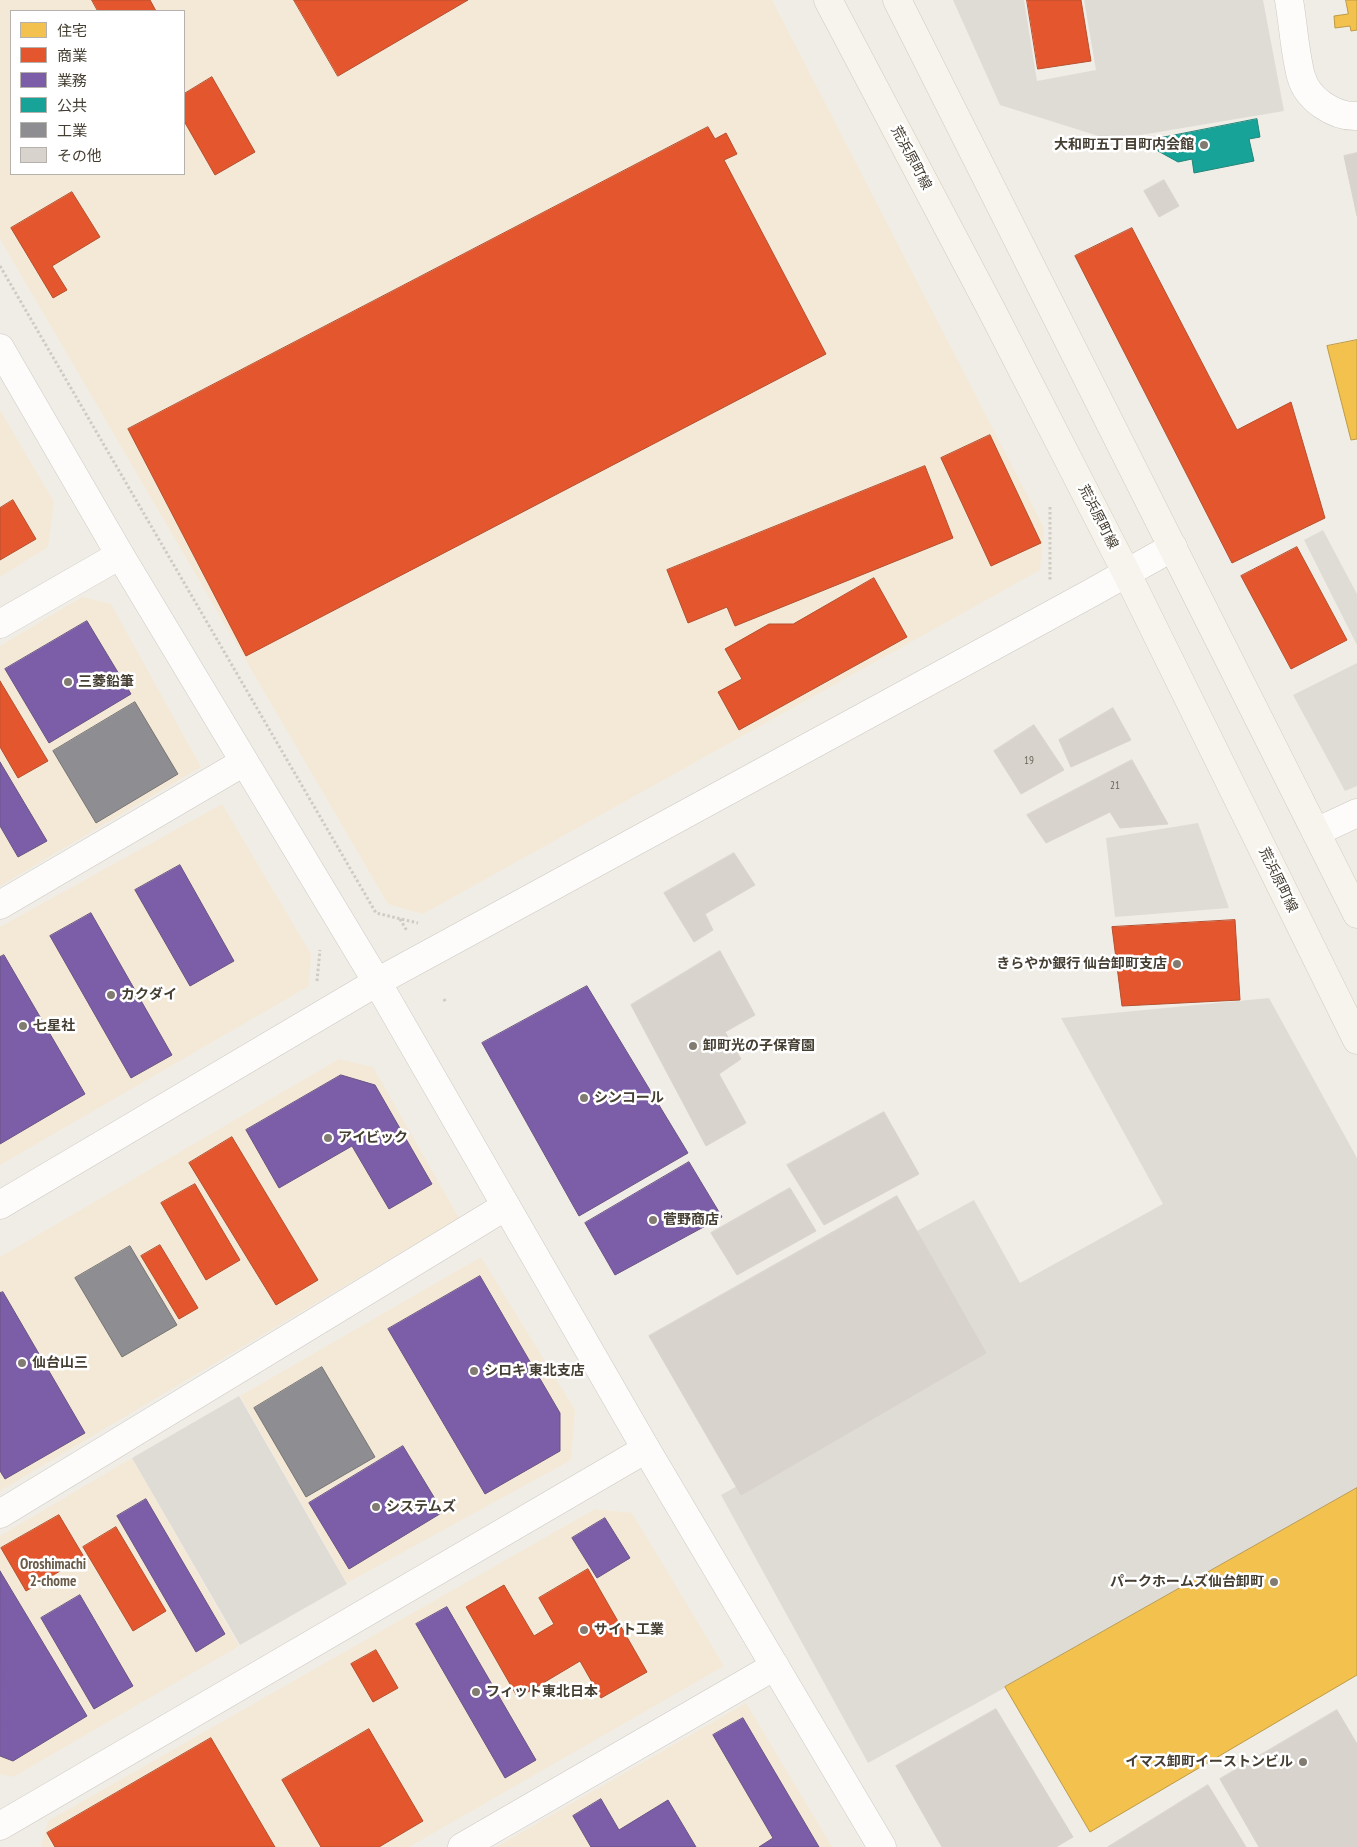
<!DOCTYPE html>
<meta charset="utf-8">
<style>
body{margin:0}
#map{position:relative;width:1357px;height:1847px;overflow:hidden;background:#f0ede6;font-family:"PT Sans Narrow","Noto Sans JP",sans-serif}
canvas{display:block}
.legend{position:absolute;left:10px;top:10px;width:175px;height:165px;box-sizing:border-box;background:#fff;border:1px solid #b5b2ad;margin:0;padding:6px 9px;list-style:none;font-size:15px;color:#453e32}
.legend li{display:flex;align-items:center;gap:10px;height:25px}
.legend b{width:25px;border:1px solid #b5b2ad}
</style>
<div id="map">
<canvas width="1357" height="1847"></canvas>
<ul class="legend">
<li><b style="height:14px;background:#f2c14e"></b>住宅</li>
<li><b style="height:14px;background:#e4572e"></b>商業</li>
<li><b style="height:14px;background:#7b5ea7"></b>業務</li>
<li><b style="height:14px;background:#17a398"></b>公共</li>
<li><b style="height:14px;background:#8d8d92"></b>工業</li>
<li><b style="height:14px;background:#d8d4cd"></b>その他</li>
</ul>
</div>
<script>
const ctx = document.querySelector('canvas').getContext('2d');
ctx.lineJoin = 'round';
function fill(path, color) { ctx.fillStyle = color; ctx.fill(path, 'evenodd'); }
function strokePath(path, color, width, dash) { ctx.strokeStyle = color; ctx.lineWidth = width; ctx.lineCap = dash ? 'butt' : 'round'; ctx.setLineDash(dash || []); ctx.stroke(path); }
function drawText(font, color, halo, rows, align = 'center') {
  ctx.font = font + ' "PT Sans Narrow","Noto Sans JP",sans-serif'; ctx.lineWidth = 5; ctx.setLineDash([]); ctx.textBaseline = 'middle'; ctx.strokeStyle = halo; ctx.fillStyle = color; for (const [text, x, y, turn = 0] of rows) {
    ctx.save(); ctx.translate(x, y); ctx.rotate((+turn || 0) * Math.PI / 180); ctx.textAlign = isNaN(turn) ? turn : align; if (halo) ctx.strokeText(text, 0, 0); ctx.fillText(text, 0, 0); ctx.restore();
  }
}
fill(new Path2D(`
 M0 0H772L1044 528 1040 570 423 914 388 904 0 239ZM11 11H184V174H11Z
 M0 410 54 502 48 547 0 577Z
 M82 597 111 604 201 767 0 886V646Z
 M222 804 311 954 309 986 0 1165V927Z
 M339 1059 373 1067 459 1218 0 1491V1257Z
 M481 1257 575 1410 571 1460 347 1583 240 1396Z
 M132 1458 239 1646 13 1777 0 1774V1536Z
 M595 1509 632 1513 724 1666 409 1847H41L48 1821Z
 M746 1703 832 1847H496Z`), '#f4e9d7');
fill(new Path2D(`
 M953 0H1024L1037 81 1096 70 1084 0H1263L1284 111 1111 140 1000 105Z
 M1323 530 1357 594V645L1304 540Z
 M1357 663V786L1345 791 1293 695Z
 M1198 823 1229 908 1115 917 1106 838Z
 M1269 998 1357 1158V1494L868 1763 721 1495 983 1351 917 1231 974 1200 1020 1283 1163 1204 1061 1018Z
 M239 1396 347 1584 240 1645 132 1458Z`), '#dfdcd6');
const homes = new Path2D(`
 M1346 0H1357V30L1351 31 1350 26 1335 28 1334 16 1348 14Z
 M1357 340V439L1351 440 1327 346Z
 M1357 1488V1675L1090 1832 1005 1687Z`);
fill(homes, '#f2c14e');
strokePath(homes, '#be9a46', 1);
const shops = new Path2D(`
 M92 0H150L156 11H98Z
 M294 0H468L338 76Z
 M1027 0H1081L1091 61 1038 69Z
 M212 77 255 152 215 175 184 121V94Z
 M708 127 715 139 726 133 737 154 724 160 826 354 246 656 128 429Z
 M72 192 100 237 52 266 67 290 53 298 11 228Z
 M1132 228 1237 430 1291 402 1325 518 1232 563 1075 256Z
 M990 435 1041 543 991 566 941 458Z
 M925 466 953 538 735 626 727 607 688 623 667 570Z
 M13 500 36 539 0 560V508Z
 M1297 547 1347 640 1291 669 1241 576Z
 M874 578 907 637 739 730 718 692 742 679 725 649 769 624H793Z
 M0 681 48 761 18 778 0 747Z
 M1235 920 1240 1000 1122 1006 1112 927Z
 M232 1137 318 1280 276 1305 189 1163Z
 M195 1184 240 1260 206 1280 161 1203Z
 M160 1245 198 1308 179 1319 141 1256Z
 M59 1515 84 1557 26 1591 1 1548Z
 M116 1527 166 1611 133 1631 83 1547Z
 M588 1569 647 1672 601 1698 580 1661 518 1698 466 1607 504 1585 534 1636 554 1624 539 1598Z
 M376 1650 398 1688 373 1702 351 1664Z
 M369 1729 423 1821 379 1847H321L282 1780Z
 M211 1738 275 1847H55L47 1833Z`);
fill(shops, '#e4572e');
strokePath(shops, '#b4502f', 1);
const offices = new Path2D(`
 M87 621 131 694 49 743 5 669Z
 M0 762 47 841 18 857 0 826Z
 M180 865 234 961 190 986 135 890Z
 M91 913 172 1055 131 1078 50 936Z
 M4 955 85 1094 0 1144V957Z
 M587 986 688 1153 579 1216 482 1043Z
 M341 1075 375 1085 432 1184 389 1209 352 1146 279 1188 246 1130Z
 M689 1162 722 1217 615 1275 585 1223Z
 M480 1276 560 1413V1451L485 1494 388 1329Z
 M3 1292 85 1433 5 1479 0 1471V1293Z
 M403 1446 443 1512 349 1569 309 1503Z
 M146 1499 225 1634 196 1652 117 1516Z
 M605 1518 630 1558 597 1578 572 1538Z
 M0 1571 87 1716 13 1761 0 1756Z
 M80 1595 133 1686 94 1709 41 1618Z
 M447 1607 536 1760 505 1778 416 1624Z
 M743 1718 819 1847H759L773 1838 713 1735Z
 M601 1799 619 1830 668 1800 696 1847H591L573 1816Z`);
fill(offices, '#7b5ea7');
strokePath(offices, '#6b5484', 1);
const public = new Path2D(`
 M1257 119 1260 137 1249 139 1254 161 1194 173 1192 159 1178 162 1158 151 1156 139Z`);
fill(public, '#17a398');
strokePath(public, '#258579', 1);
const industry = new Path2D(`
 M135 702 178 774 96 823 53 751Z
 M130 1246 177 1325 122 1357 75 1278Z
 M322 1367 375 1457 306 1497 254 1408Z`);
fill(industry, '#8d8d92');
strokePath(industry, '#777575', 1);
const building = new Path2D(`
 M1357 153V216L1344 156Z
 M1164 180 1179 206 1159 217 1144 191Z
 M1113 708 1131 740 1071 767 1059 740Z
 M1034 725 1064 770 1021 794 994 751Z
 M1132 760 1168 824 1120 828 1110 812 1046 843 1027 815Z
 M734 853 755 885 705 914 713 930 694 942 664 893Z
 M720 951 755 1015 725 1032 741 1059 719 1074 746 1123 706 1146 631 1005Z
 M884 1112 919 1174 824 1225 787 1165Z
 M790 1188 816 1231 737 1275 711 1233Z
 M897 1196 986 1353 741 1495 649 1336Z
 M996 1709 1073 1837 1056 1847H942L896 1766Z
 M1337 1710 1357 1744V1847H1259L1220 1779Z
 M1208 1785 1246 1847H1108Z`);
fill(building, '#d8d4cd');
strokePath(building, '#d8d4cc', 1);
const minor = new Path2D(`
 M0 624 120 555
 M1316 832 1357 813
 M0 905 244 762
 M0 1205 377 982 1091 593 1173 547
 M0 1514 506 1206
 M0 1826 646 1449
 M462 1847 775 1666`);
const tertiary = new Path2D(`
 M1289 0C1293 23 1295 54 1301 76 1307 99 1334 117 1357 116
 M0 348 120 555 377 982 646 1449 882 1847`);
const secondary = new Path2D(`
 M828 0 991 309 1127 574 1357 1040
 M897 0 1357 914`);
strokePath(minor, '#ccc9c2', 29);
strokePath(tertiary, '#ccc9c2', 29);
strokePath(secondary, '#cfcabc', 29);
strokePath(new Path2D(`
 M0 266 376 913 418 923
 M1050 507V580
 M400 919 407 931
 M317 981 320 950
 M444 999 446 1003`), '#cecbc5', 3, [2.5, 2.5]);
strokePath(minor, '#fdfcfb', 28);
strokePath(tertiary, '#fdfcfb', 28);
strokePath(secondary, '#f6f4ed', 28);
for (const [x, y, r, color] of [
 [1204,145,5,"#817b71"],
 [68,682,5,"#817b71"],
 [1177,964,5,"#817b71"],
 [111,995,5,"#817b71"],
 [23,1026,5,"#817b71"],
 [693,1046,5,"#817b71"],
 [584,1098,5,"#817b71"],
 [328,1138,5,"#817b71"],
 [653,1220,5,"#817b71"],
 [22,1363,5,"#817b71"],
 [474,1371,5,"#817b71"],
 [376,1507,5,"#817b71"],
 [1274,1582,5,"#817b71"],
 [584,1630,5,"#817b71"],
 [476,1692,5,"#817b71"],
 [1303,1762,5,"#817b71"]
]) { const dot = new Path2D(); dot.arc(x, y, r, 0, 2 * Math.PI); ctx.fillStyle = color; ctx.fill(dot); strokePath(dot, '#fff', 2); }
drawText('11px', '#6b655a', null, [
 ["19",1029,761],
 ["21",1115,786]
]);
drawText('bold 14px', '#453e32', '#fff', [
 ["大和町五丁目町内会館",1194,145,"right"],
 ["三菱鉛筆",78,682],
 ["きらやか銀行 仙台卸町支店",1167,964,"right"],
 ["カクダイ",121,995],
 ["七星社",33,1026],
 ["卸町光の子保育園",703,1046],
 ["シンコール",594,1098],
 ["アイビック",338,1138],
 ["菅野商店",663,1220],
 ["仙台山三",32,1363],
 ["シロキ 東北支店",484,1371],
 ["システムズ",386,1507],
 ["パークホームズ仙台卸町",1264,1582,"right"],
 ["サイト工業",594,1630],
 ["フィット東北日本",486,1692],
 ["イマス卸町イーストンビル",1293,1762,"right"]
], 'left');
drawText('14px', '#453e32', '#fff', [
 ["荒浜原町線",911,158,62],
 ["荒浜原町線",1098,517,63],
 ["荒浜原町線",1278,880,64]
]);
drawText('bold 15px', '#695c49', '#fff', [
 ["Oroshimachi",53,1565],
 ["2-chome",53,1582]
]);
</script>
